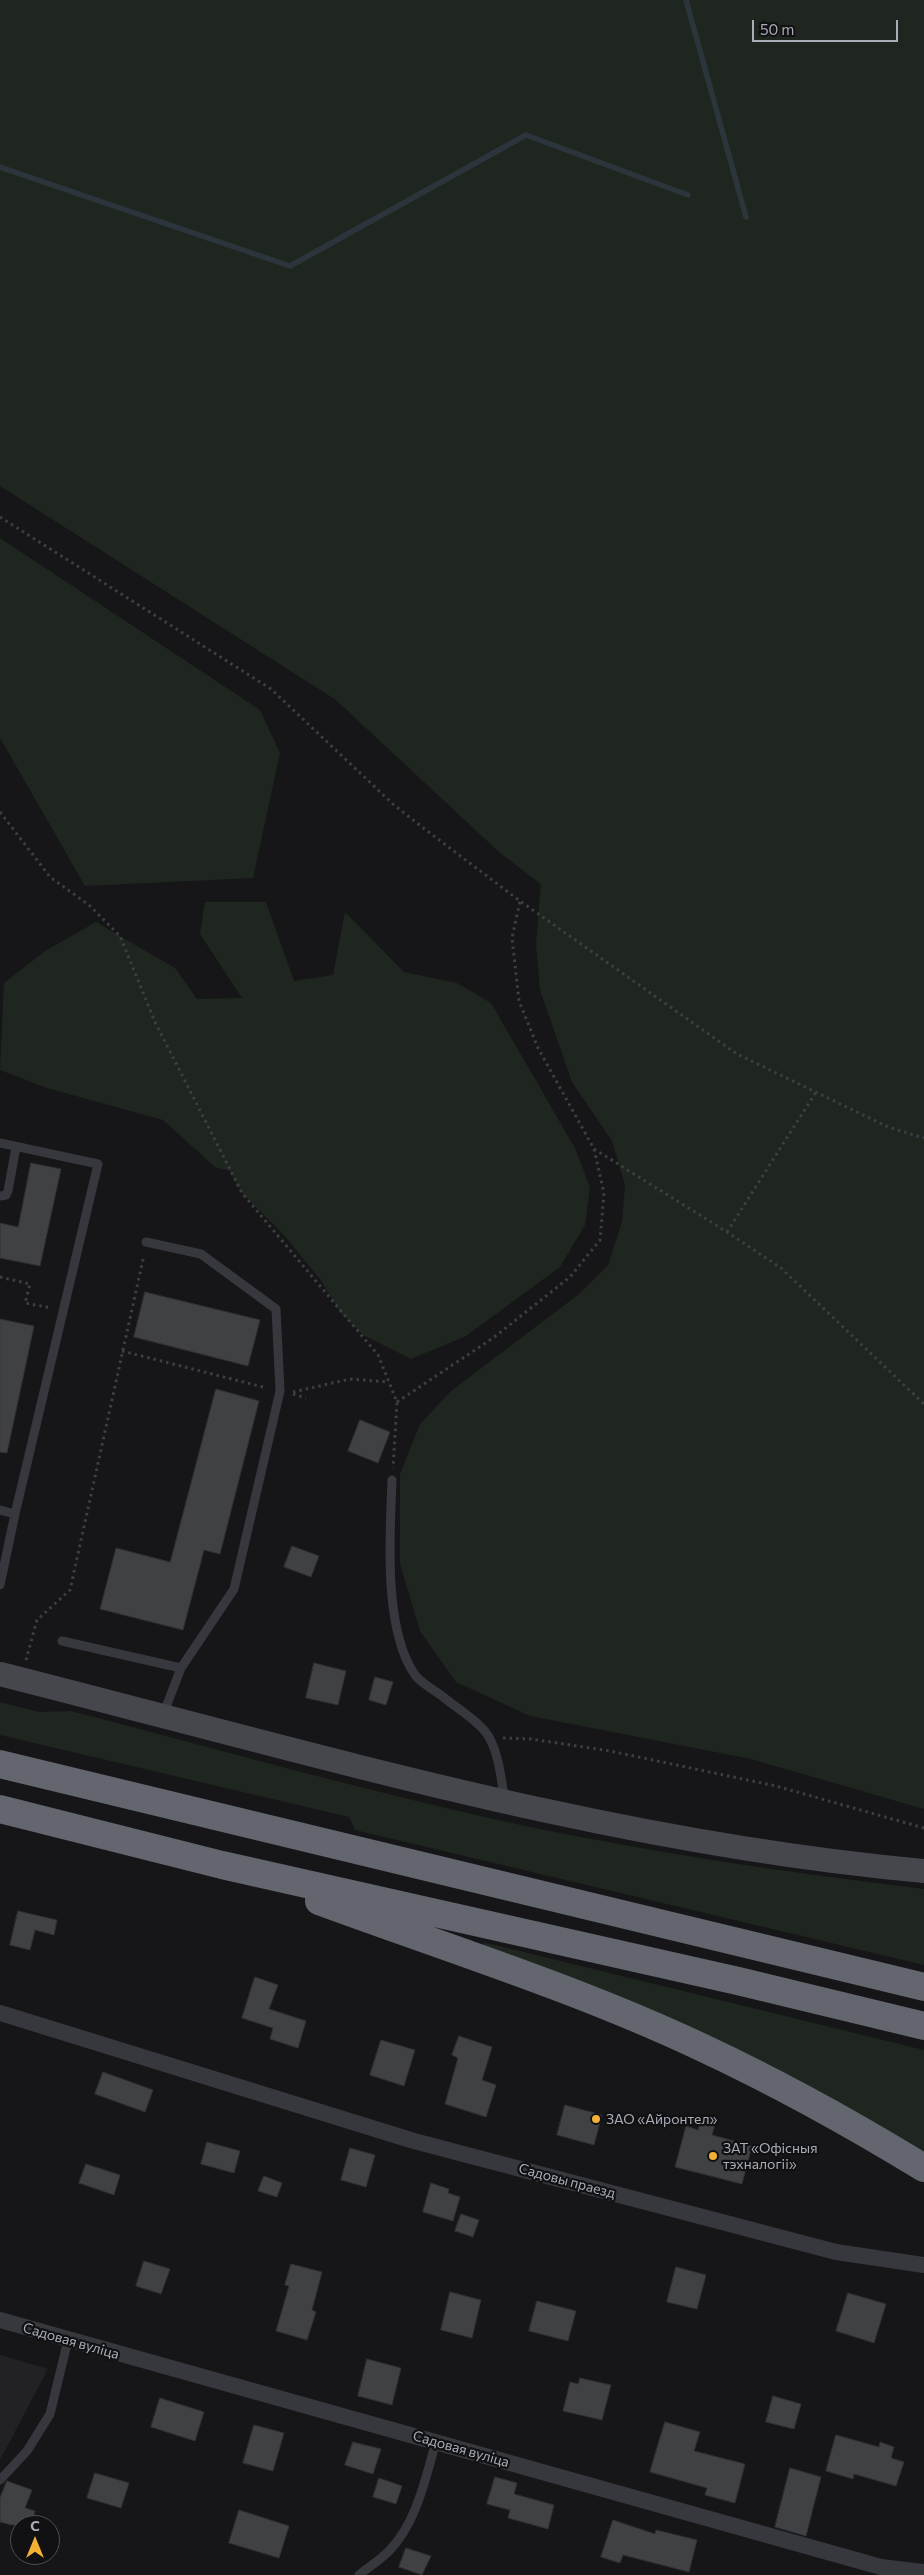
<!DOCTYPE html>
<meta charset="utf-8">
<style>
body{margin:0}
#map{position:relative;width:924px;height:2575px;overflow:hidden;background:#161618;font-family:Commissioner,sans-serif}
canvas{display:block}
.north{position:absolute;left:10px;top:2515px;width:50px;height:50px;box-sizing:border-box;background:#111113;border:1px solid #4d4f55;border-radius:50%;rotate:0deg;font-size:14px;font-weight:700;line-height:20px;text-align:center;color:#a8adb8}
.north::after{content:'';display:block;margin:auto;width:18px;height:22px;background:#f2b134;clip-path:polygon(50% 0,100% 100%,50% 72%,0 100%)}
.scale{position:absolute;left:752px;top:20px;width:146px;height:22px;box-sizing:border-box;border:2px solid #a8adb8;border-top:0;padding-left:6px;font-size:15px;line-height:18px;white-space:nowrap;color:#a8adb8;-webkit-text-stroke:4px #111113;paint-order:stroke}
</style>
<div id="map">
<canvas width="924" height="2575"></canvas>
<div class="north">С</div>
<div class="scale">50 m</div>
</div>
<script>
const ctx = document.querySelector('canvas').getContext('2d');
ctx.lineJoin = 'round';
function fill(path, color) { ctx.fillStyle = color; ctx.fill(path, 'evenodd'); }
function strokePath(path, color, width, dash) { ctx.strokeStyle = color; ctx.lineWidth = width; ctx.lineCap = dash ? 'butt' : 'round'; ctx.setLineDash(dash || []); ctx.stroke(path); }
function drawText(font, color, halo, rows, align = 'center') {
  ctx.font = font + ' Commissioner,sans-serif'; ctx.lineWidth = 4.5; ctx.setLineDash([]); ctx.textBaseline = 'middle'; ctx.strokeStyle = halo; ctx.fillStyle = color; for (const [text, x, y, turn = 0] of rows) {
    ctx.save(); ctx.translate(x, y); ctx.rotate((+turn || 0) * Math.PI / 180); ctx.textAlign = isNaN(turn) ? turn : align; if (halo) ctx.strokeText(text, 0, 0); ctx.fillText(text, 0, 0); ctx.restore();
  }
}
fill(new Path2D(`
 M0 2355 48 2369 0 2460Z`), '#222225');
fill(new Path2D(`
 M0 0H924V1809L751 1759 530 1716 456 1682 420 1631 400 1564V1474L420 1424 451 1391 579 1294 608 1265 622 1222 625 1185 612 1141 572 1082 540 990 536 943 541 884 500 853 336 700 0 486Z
 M0 538 260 710 280 753 253 878 85 886 0 738Z
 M205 902H266L294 981 333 975 345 912 404 972 457 983 491 1003 575 1148 590 1187 585 1225 560 1267 466 1336 411 1359 363 1335 341 1313 320 1279 282 1233 242 1193 230 1171 215 1167 163 1120 47 1088 0 1070 4 983 45 951 96 922 175 968 197 999 242 998 200 934Z
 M0 1702 39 1712 71 1711C224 1751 376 1794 530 1827 661 1854 792 1873 924 1889V1965L355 1830 349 1817 0 1735Z
 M483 1942 924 2050V2152C787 2067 636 2008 486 1949Z`), '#1e261f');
strokePath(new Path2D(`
 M686 0 746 217
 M0 167 290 266 526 135 688 195`), '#2c353c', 5.5);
const building = new Path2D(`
 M31 1163 61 1169 40 1266 0 1258V1223L18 1227Z
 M145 1292 260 1320 248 1366 134 1337Z
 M0 1319 34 1326 7 1453 0 1452Z
 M216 1389 259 1401 220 1554 204 1550 183 1630 100 1609 116 1548 170 1562Z
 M360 1420 390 1432 378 1463 348 1451Z
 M292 1546 319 1556 311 1577 284 1567Z
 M314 1663 346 1671 338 1705 306 1698Z
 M375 1677 393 1682 386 1705 369 1700Z
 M18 1911 57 1920 54 1935 35 1930 30 1950 10 1945Z
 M255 1977 278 1985 269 2009 306 2021 298 2048 270 2039 273 2028 242 2018Z
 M459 2036 492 2047 482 2080 496 2085 486 2117 445 2104 458 2058 452 2055Z
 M381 2040 415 2050 404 2086 370 2075Z
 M103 2072 153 2090 145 2112 95 2094Z
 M565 2105 602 2115 594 2145 557 2135Z
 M701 2117 716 2121 712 2135 752 2146 742 2184 675 2167 686 2126 698 2130Z
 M207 2142 240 2151 234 2173 201 2164Z
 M350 2148 375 2155 366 2187 341 2180Z
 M86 2164 120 2175 114 2195 79 2183Z
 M264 2176 282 2183 277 2197 258 2191Z
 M431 2183 449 2189 448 2193 460 2197 453 2221 423 2212Z
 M461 2214 479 2220 473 2237 455 2231Z
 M144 2261 170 2269 161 2294 136 2286Z
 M291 2264 322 2272 312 2310 316 2312 307 2340 276 2331 289 2286 285 2285Z
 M676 2267 706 2275 697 2309 667 2302Z
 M450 2292 481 2300 472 2338 441 2330Z
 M848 2293 886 2304 874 2343 836 2331Z
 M537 2301 576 2311 568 2341 529 2331Z
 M367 2359 401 2368 392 2405 358 2396Z
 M580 2378 611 2385 602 2420 563 2411 570 2382 578 2384Z
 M773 2396 801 2404 794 2429 766 2422Z
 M160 2398 204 2412 195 2441 151 2427Z
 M665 2422 700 2432 694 2451 745 2464 735 2503 705 2495 707 2488 650 2472Z
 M254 2425 284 2433 273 2471 243 2463Z
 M836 2435 879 2447 880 2442 894 2447 891 2458 904 2462 896 2486 854 2474 853 2479 826 2471Z
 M353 2442 381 2449 373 2474 345 2465Z
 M790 2468 821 2477 806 2536 775 2527Z
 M95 2473 129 2483 121 2508 87 2498Z
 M495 2477 517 2483 514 2494 554 2505 548 2529 508 2518 510 2510 487 2504Z
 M379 2478 402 2486 396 2504 373 2497Z
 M7 2481 32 2490 25 2508 35 2511 31 2525H12L0 2522V2498Z
 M239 2510 289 2526 279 2558 229 2543Z
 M613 2520 655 2534 656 2530 697 2540 689 2572 623 2555 620 2563 601 2557Z
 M406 2548 431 2556 422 2575 399 2567Z`);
fill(building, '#404145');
strokePath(building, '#303034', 1);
strokePath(new Path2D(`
 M0 517 271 689 394 805 422 827 520 901 737 1054 888 1127 924 1138
 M0 812 50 877 89 905 120 936 155 1022 242 1193 378 1355 397 1402 393 1468
 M594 1149 727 1232 781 1268 924 1404
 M727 1232 816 1092
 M0 1277 30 1284 25 1303 52 1308
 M122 1351 267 1388
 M293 1392 350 1379 389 1382
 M293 1394 306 1398
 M397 1402 493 1338 570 1277 600 1240 604 1193 594 1149 538 1048 519 1001 512 938 520 901
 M26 1660 37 1620 70 1590 144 1255
 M503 1738 531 1739 610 1751 776 1786 924 1828`), '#3d3f44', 3, [2.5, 4]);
strokePath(new Path2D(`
 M0 1143 98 1164 15 1514 0 1510
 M0 1196 6 1195 8 1191 16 1147
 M146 1242 201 1254 276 1309 280 1391 234 1589 181 1668 163 1715
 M392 1480C390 1534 383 1629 415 1675 421 1683 434 1690 442 1696 455 1707 483 1724 490 1739 499 1756 502 1780 504 1799
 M0 1585 15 1514
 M62 1641 181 1668
 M0 2480 27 2451 50 2414 68 2340
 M359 2575C369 2567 380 2560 389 2551 417 2522 425 2479 436 2442`), '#37383d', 9);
strokePath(new Path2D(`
 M0 2013 414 2141 836 2252 924 2265
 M0 2320 881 2567 924 2572`), '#37383d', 16);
strokePath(new Path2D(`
 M0 1674C305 1751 609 1843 924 1871`), '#45474d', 24);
strokePath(new Path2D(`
 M0 1764 924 1987
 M0 1809 222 1865 738 1981 924 2026
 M319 1901C447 1948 578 1989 701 2047 778 2083 852 2124 924 2168`), '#63666e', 28);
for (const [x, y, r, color] of [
 [596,2119,5,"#f2b134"],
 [713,2156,5,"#f2b134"]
]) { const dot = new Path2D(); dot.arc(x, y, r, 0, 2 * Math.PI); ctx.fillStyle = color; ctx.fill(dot); strokePath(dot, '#111113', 2); }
drawText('14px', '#a8adb8', '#111113', [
 ["ЗАО «Айронтел»",606,2119],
 ["ЗАТ «Офісныя",723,2148],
 ["тэхналогіі»",723,2164]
], 'left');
drawText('14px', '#a8adb8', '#111113', [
 ["Садовы праезд",567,2181,15],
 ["Садовая вуліца",71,2341,16],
 ["Садовая вуліца",461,2449,16]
]);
</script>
